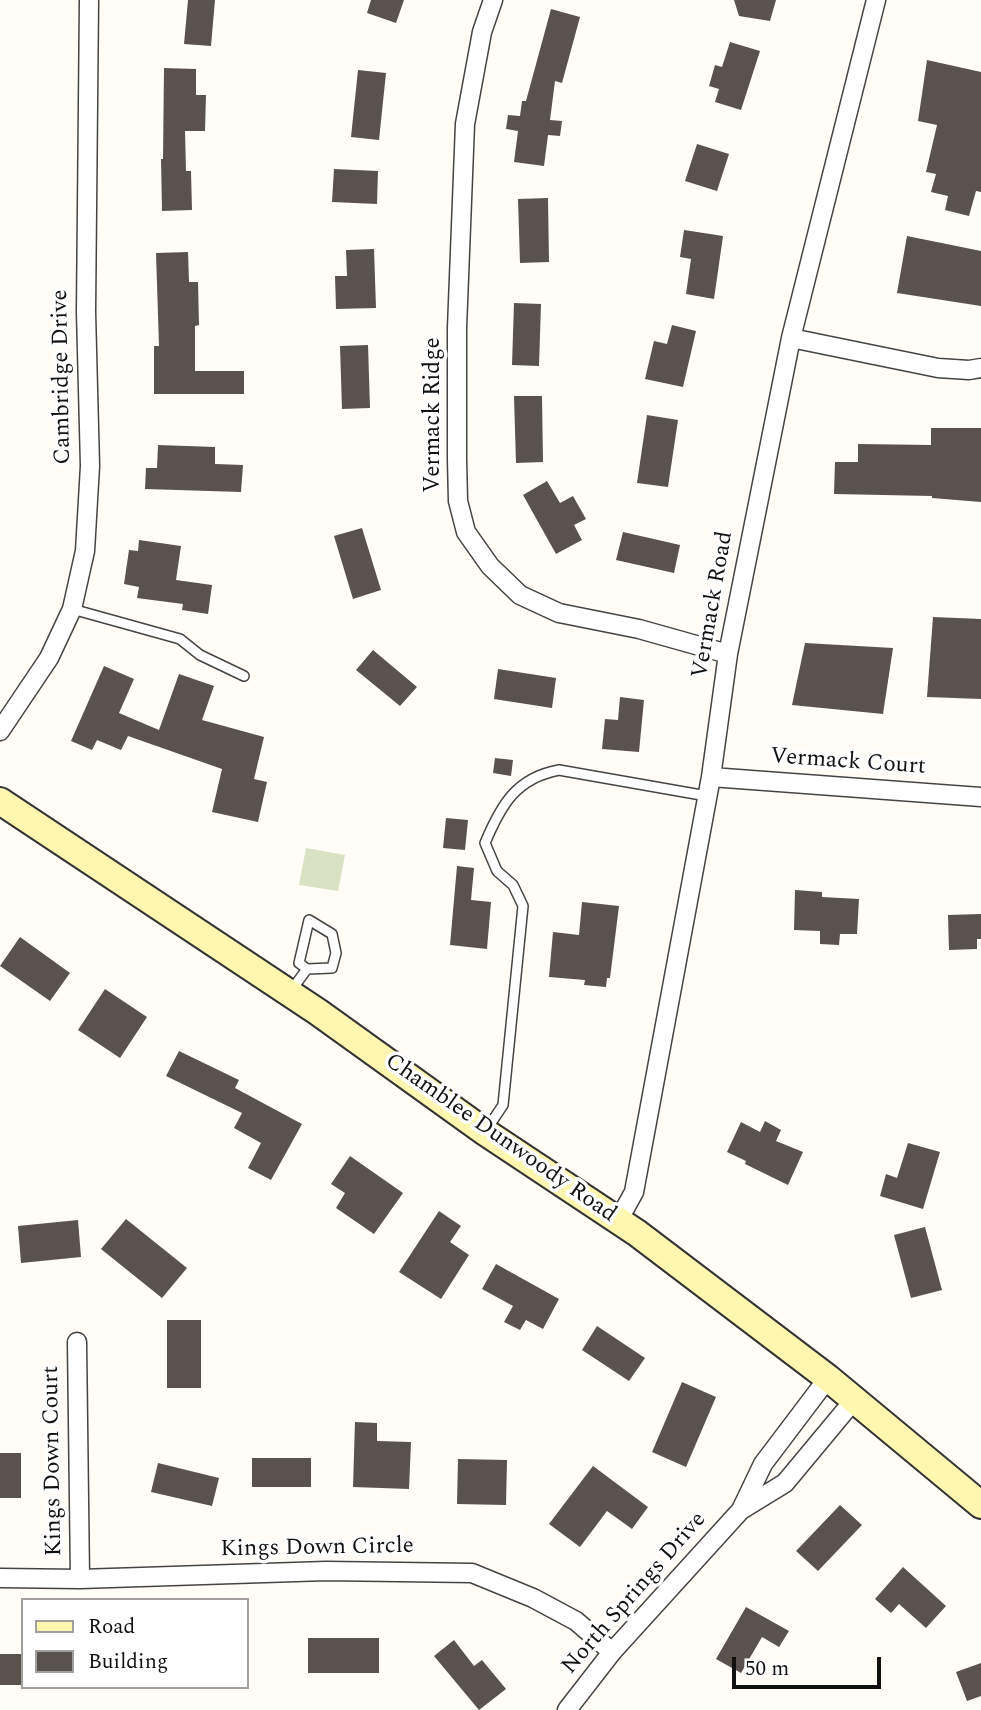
<!DOCTYPE html>
<style>
body{margin:0}
#map{position:relative;width:981px;height:1710px;overflow:hidden;background:#fffdf5;font-family:Spectral,serif}
canvas{display:block}
.legend{position:absolute;left:21px;top:1598px;width:228px;height:91px;box-sizing:border-box;background:#fff;border:2px solid #a0a0a0;margin:0;padding:9px 12px;list-style:none;font-size:21px;color:#111}
.legend li{display:flex;align-items:center;gap:14px;height:35px}
.legend b{width:35px;border:2px solid #a0a0a0}
.scale{position:absolute;left:732px;top:1657px;width:149px;height:32px;box-sizing:border-box;border:4px solid #111;border-top:0;padding-left:9px;font-size:21px;line-height:24px;white-space:nowrap;color:#111;-webkit-text-stroke:5px #fff;paint-order:stroke}
</style>
<div id="map">
<canvas width="981" height="1710"></canvas>
<ul class="legend">
<li><b style="height:9px;background:#fff6b0"></b>Road</li>
<li><b style="height:19px;background:#5a524d"></b>Building</li>
</ul>
<div class="scale">50 m</div>
</div>
<script>
const ctx = document.querySelector('canvas').getContext('2d');
ctx.lineJoin = 'round';
function fill(path, color) { ctx.fillStyle = color; ctx.fill(path, 'evenodd'); }
function strokePath(path, color, width, dash) { ctx.strokeStyle = color; ctx.lineWidth = width; ctx.lineCap = dash ? 'butt' : 'round'; ctx.setLineDash(dash || []); ctx.stroke(path); }
function drawText(font, color, halo, rows, align = 'center') {
  ctx.font = font + ' Spectral,serif'; ctx.lineWidth = 7; ctx.setLineDash([]); ctx.textBaseline = 'middle'; ctx.strokeStyle = halo; ctx.fillStyle = color; for (const [text, x, y, turn = 0] of rows) {
    ctx.save(); ctx.translate(x, y); ctx.rotate((+turn || 0) * Math.PI / 180); ctx.textAlign = isNaN(turn) ? turn : align; if (halo) ctx.strokeText(text, 0, 0); ctx.fillText(text, 0, 0); ctx.restore();
  }
}
fill(new Path2D(`
 M306 848 345 855 338 891 299 885Z`), '#d9e3c4');
fill(new Path2D(`
 M188 0H215L211 46 184 44Z
 M371 0H404L396 23 367 13Z
 M734 0H776L770 21 739 16Z
 M551 9 580 17 562 83 555 81 550 120 562 121 560 136 548 135 544 166 514 162 518 131 506 129 508 115 520 116 522 101H526Z
 M730 42 760 51 741 110 715 102 719 89 709 86 715 65 722 67Z
 M927 60 981 72V192L976 191 969 216 945 210 948 196 931 192 936 174 926 172 937 125 918 121Z
 M164 68 196 69V95H206L205 131H185L186 171H191L192 210 162 211 161 159H163Z
 M358 70 386 73 379 140 351 137Z
 M697 144 729 154 717 191 685 181Z
 M334 169 378 171 377 204 332 202Z
 M548 198 549 262 520 263 518 199Z
 M684 230 723 236 714 299 686 294 691 259 680 257Z
 M907 236 981 251V306L897 293Z
 M374 249 376 308 336 309 335 276H347L346 250Z
 M188 252 189 282H198L199 325 195 326V371H244V394H154V346H159L156 253Z
 M514 303 541 304 539 366 512 365Z
 M672 325 696 331 683 387 645 379 654 341 667 344Z
 M368 345 370 408 342 409 340 346Z
 M514 396H542L543 462 516 463Z
 M647 415 678 420 668 487 637 483Z
 M931 428H981V502L932 498V496L834 494 835 462H858V444L931 445Z
 M158 445 215 447V464L243 465 241 492 145 489 146 468H157Z
 M547 481 560 503 573 496 586 519 574 525 582 540 556 554 523 495Z
 M362 528 381 590 353 599 334 536Z
 M623 532 680 545 674 573 616 560Z
 M139 540 181 546 176 580 212 585 208 614 182 610 183 604 137 598 139 587 124 584 129 550 138 551Z
 M933 617 981 619V699L927 697Z
 M805 643 893 648 883 714 792 705Z
 M373 650 417 687 400 706 356 670Z
 M104 666 134 679 119 713 159 730 179 674 214 686 202 720 264 737 254 779 267 782 258 822 212 812 222 769 128 736 121 750 97 740 92 750 71 741Z
 M498 669 556 678 552 708 494 699Z
 M620 697 644 700 639 752 602 749 605 719 618 720Z
 M495 758 513 760 511 776 493 773Z
 M446 818 468 820 465 850 443 848Z
 M457 866 474 868 471 900 491 902 487 949 450 945Z
 M795 890 822 892V897L859 899 857 934H840L839 945 820 944V931L794 930Z
 M582 902 619 906 610 978H607L606 987 584 985 585 980 549 977 553 932 579 935Z
 M981 914V939H977V949L949 950 948 915Z
 M20 937 70 973 50 1001 0 966Z
 M105 989 147 1017 120 1058 78 1030Z
 M179 1051 239 1080 235 1088 302 1124 271 1180 248 1168 261 1143 234 1128 242 1113 166 1076Z
 M765 1121 781 1130 776 1141 803 1152 788 1185 745 1164 746 1161 727 1152 741 1122 760 1132Z
 M908 1143 940 1152 923 1209 880 1196 886 1174 897 1178Z
 M350 1156 403 1193 374 1234 336 1208 345 1193 331 1184Z
 M439 1211 461 1226 450 1242 469 1255 441 1299 399 1272Z
 M126 1219 187 1268 162 1298 101 1249Z
 M78 1220 81 1257 21 1263 18 1226Z
 M925 1227 942 1290 911 1298 894 1235Z
 M496 1264 559 1299 543 1329 526 1320 520 1330 504 1322 513 1306 482 1289Z
 M167 1320H201V1388H167Z
 M597 1326 645 1358 629 1381 582 1350Z
 M682 1382 716 1397 686 1467 652 1452Z
 M355 1422 377 1423V1441L411 1442 409 1489 353 1487Z
 M0 1453H21V1498H0Z
 M252 1458H311V1487H252Z
 M458 1459 507 1460 506 1505 457 1504Z
 M158 1463 219 1478 212 1506 151 1492Z
 M593 1466 648 1507 632 1529 607 1511 580 1547 549 1524Z
 M840 1505 862 1525 818 1571 796 1551Z
 M903 1567 946 1606 926 1628 899 1604 891 1613 875 1599Z
 M746 1607 789 1631 779 1647 762 1637 741 1673 716 1659Z
 M308 1638H379V1673H308Z
 M454 1640 474 1666 482 1660 506 1689 479 1710 434 1656Z
 M0 1654H23V1685H0Z
 M981 1663V1696L967 1701 956 1672Z`), '#5a524d');
const lane = new Path2D(`
 M72 609 180 639 200 655 244 676
 M290 992 307 969 332 968 336 953 332 934 309 920 299 963 307 969
 M487 1129 503 1105 523 906 513 885 497 871 485 843C501 805 516 778 559 770L707 796`);
const street = new Path2D(`
 M493 0 482 32 465 124 457 328V459L458 501 466 532 490 566 520 595 559 613 639 629 728 654
 M791 338 938 368 969 370 981 368
 M0 731 49 658 72 609 85 551 90 466 86 312 89 0
 M711 777 981 797
 M618 1221 634 1192 711 777 728 654 791 338 876 0
 M77 1342 80 1579
 M741 1510 763 1464 828 1378
 M0 1578 80 1579 326 1571 472 1573 533 1598 576 1621 612 1652
 M567 1710 612 1652 741 1510 785 1483 854 1400`);
const secondary = new Path2D(`
 M0 801 318 1012 485 1132 637 1233 828 1378 981 1505`);
strokePath(lane, '#444', 12);
strokePath(street, '#444', 21);
strokePath(secondary, '#333', 30);
strokePath(lane, '#fff', 9);
strokePath(street, '#fff', 18);
strokePath(secondary, '#fff6b0', 26);
drawText('23px', '#111', '#fff', [
 ["Cambridge Drive",63,377,-91],
 ["Vermack Ridge",434,415,-90],
 ["Vermack Road",714,605,-80],
 ["Vermack Court",848,763,4],
 ["Chamblee Dunwoody Road",500,1139,35],
 ["Kings Down Court",54,1461,-91],
 ["Kings Down Circle",317,1549,-1],
 ["North Springs Drive",635,1594,-49]
]);
</script>
